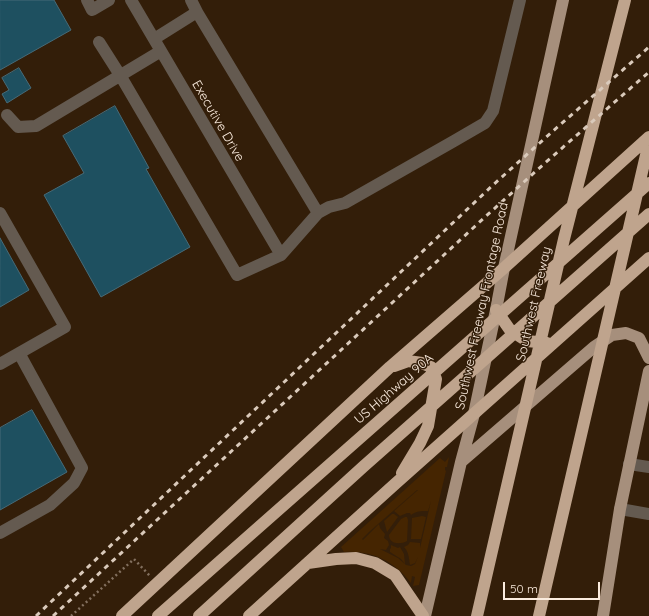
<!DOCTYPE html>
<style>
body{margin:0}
#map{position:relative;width:649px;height:616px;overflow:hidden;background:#331e09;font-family:Quicksand,sans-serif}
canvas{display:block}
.scale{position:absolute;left:503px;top:582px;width:97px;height:18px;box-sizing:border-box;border:2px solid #fbecdf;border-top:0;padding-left:5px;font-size:12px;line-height:14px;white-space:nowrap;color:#fbecdf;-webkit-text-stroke:3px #331e09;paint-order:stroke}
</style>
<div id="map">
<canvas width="649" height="616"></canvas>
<div class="scale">50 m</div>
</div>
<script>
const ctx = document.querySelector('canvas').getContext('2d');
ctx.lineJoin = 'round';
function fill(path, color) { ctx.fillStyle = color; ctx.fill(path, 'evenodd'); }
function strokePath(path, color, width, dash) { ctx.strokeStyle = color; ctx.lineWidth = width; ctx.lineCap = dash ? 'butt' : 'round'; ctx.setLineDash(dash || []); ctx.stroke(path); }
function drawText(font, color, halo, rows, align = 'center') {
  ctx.font = font + ' Quicksand,sans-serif'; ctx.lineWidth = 3; ctx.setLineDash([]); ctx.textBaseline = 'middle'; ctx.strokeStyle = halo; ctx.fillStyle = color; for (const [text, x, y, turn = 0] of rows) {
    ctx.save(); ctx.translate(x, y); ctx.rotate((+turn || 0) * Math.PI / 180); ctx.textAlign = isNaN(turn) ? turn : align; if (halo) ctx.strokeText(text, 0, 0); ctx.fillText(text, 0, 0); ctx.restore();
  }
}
fill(new Path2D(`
 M449 457 447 467H445V470L446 471 419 585 413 586 415 577 412 576 411 583C394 561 372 550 344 552L341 547 440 458 445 462ZM417 490H418L394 511 400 516 407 513H410L411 515C416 511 421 511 428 511L431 501 420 548V543L410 542 408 545 404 547C409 552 409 559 410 565L415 563 418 557 415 564 411 566 406 565 398 558 380 549 386 550 389 545 388 541 384 538 385 534 380 528 379 524 363 540 362 539 369 532Z
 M392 514H394L398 517 387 532 384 521Z
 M422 516 426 517 421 539H411L412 518Z
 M405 517H407L408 520 407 541C400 545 389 544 389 535L401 519Z
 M391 545 398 548 400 547 404 554 405 564 401 559 390 552V549L391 548Z`), '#452501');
const building = new Path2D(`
 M0 0H54L71 30 0 70Z
 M19 68 31 88 7 103 2 94 9 90 2 78Z
 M115 106 149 168 146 169 190 247 101 297 44 195 84 173 63 136Z
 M0 238 29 290 0 307Z
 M32 410 67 472 0 510V428Z`);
fill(building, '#1e5060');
strokePath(building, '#476b78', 1);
strokePath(new Path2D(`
 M71 616 134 559 150 576`), '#83705f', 2.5, [2, 3]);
strokePath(new Path2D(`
 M87 0 92 10 109 0
 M131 0 281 255
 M154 39 197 12 191 0
 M99 42 120 75 237 275 281 255 318 213 197 12
 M7 115 18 127 36 126 161 51
 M0 213 65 327 0 364
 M318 213 329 207 345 203 454 141 485 123 493 111 520 0
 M629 464 649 467
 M620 509 649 514
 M0 533 50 505 74 483 82 468 19 353`), '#645a50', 12);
strokePath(new Path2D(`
 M461 462 594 347 612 335 626 333 639 338 649 358
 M425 616 461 462 474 414 496 310 504 268 563 0
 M603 616 620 509 649 371`), '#a68f7c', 12);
strokePath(new Path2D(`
 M496 310 510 330 527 341 547 343
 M394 366 408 361 422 363 431 367 436 379 428 426 420 443 402 473
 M308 563 336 559 356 558 375 563 395 575 423 616
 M122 616 390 367 504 268 649 137
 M158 616 649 183
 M199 616 364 466 649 214
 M249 616 395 484 649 258
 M477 616 564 239 625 0
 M539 616 649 142`), '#bfa48d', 12);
strokePath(new Path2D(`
 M36 616 493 185 553 131 649 47
 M53 616 485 217 545 163 649 72`), '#dacabb', 3, [5, 5]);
drawText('13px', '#fbecdf', '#331e09', [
 ["Executive Drive",218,121,60],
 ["Southwest Freeway",534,304,-77],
 ["Southwest Freeway Frontage Road",482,306,-78],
 ["US Highway 90A",394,389,-41]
]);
</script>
